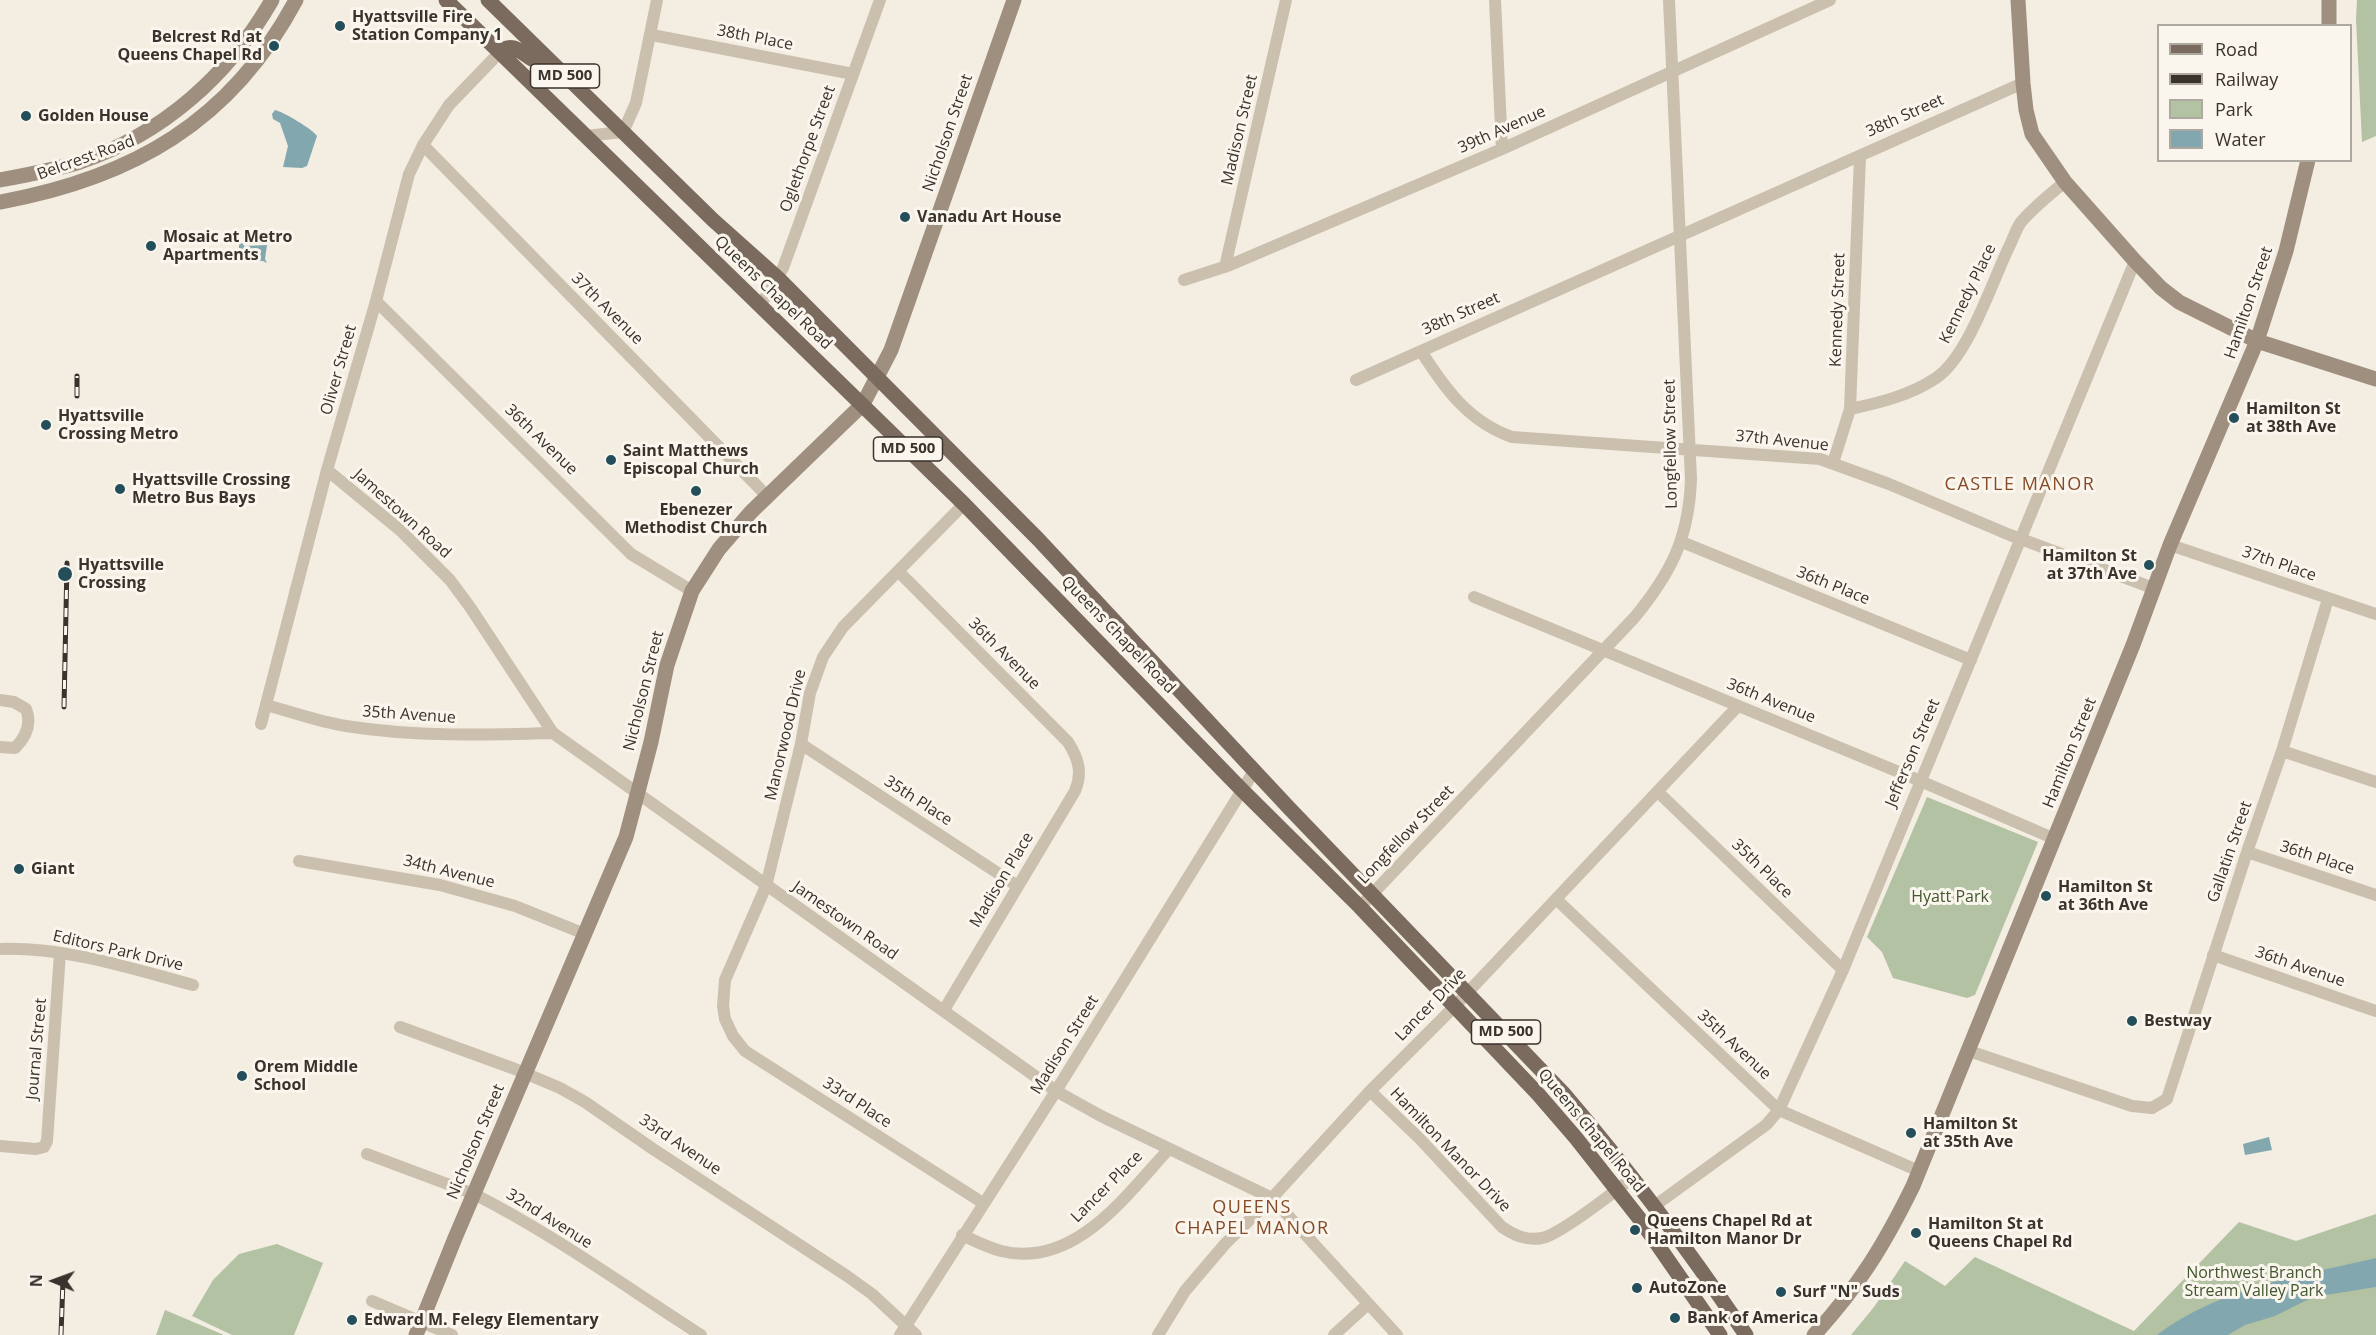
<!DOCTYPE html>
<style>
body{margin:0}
#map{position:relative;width:2376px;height:1335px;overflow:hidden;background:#f3ede2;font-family:"Open Sans",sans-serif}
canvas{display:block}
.legend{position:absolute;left:2157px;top:24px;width:195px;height:138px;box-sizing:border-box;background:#faf6ee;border:2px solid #ada8a0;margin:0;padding:8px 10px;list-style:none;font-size:18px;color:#3a322c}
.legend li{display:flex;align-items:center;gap:12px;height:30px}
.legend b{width:30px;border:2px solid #ada8a0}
.north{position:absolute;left:24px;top:1251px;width:60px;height:60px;-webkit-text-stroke:4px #faf6ee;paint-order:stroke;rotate:271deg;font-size:16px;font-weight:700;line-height:24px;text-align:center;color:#3a322c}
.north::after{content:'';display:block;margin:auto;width:21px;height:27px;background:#3a322c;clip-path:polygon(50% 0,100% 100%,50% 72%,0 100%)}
</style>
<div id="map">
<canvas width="2376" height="1335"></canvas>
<ul class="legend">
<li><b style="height:8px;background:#7b6b5e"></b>Road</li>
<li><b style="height:8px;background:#3a322c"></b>Railway</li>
<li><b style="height:16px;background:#b2c2a2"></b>Park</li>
<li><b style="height:16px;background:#82a7af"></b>Water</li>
</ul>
<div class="north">N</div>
</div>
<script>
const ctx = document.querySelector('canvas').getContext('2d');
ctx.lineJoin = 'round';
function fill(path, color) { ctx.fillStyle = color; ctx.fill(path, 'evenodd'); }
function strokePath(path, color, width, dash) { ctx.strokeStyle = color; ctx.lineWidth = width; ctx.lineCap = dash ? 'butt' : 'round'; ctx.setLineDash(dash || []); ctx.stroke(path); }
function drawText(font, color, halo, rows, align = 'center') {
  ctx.font = font + ' "Open Sans",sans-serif'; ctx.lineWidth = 6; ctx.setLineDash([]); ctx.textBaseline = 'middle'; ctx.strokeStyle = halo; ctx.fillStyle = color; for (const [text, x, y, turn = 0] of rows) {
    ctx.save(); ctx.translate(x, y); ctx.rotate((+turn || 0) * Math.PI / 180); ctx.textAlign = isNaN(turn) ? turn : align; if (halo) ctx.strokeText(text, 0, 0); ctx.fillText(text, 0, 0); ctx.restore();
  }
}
fill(new Path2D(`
 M2357 0H2376V136L2362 142 2356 19Z
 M1927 797 2038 842 1975 995 1967 998 1893 978 1882 952 1867 937Z
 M2376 1214V1335H1851L1874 1307 1905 1261 1945 1286 1975 1257 2134 1331 2239 1222 2296 1241Z
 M277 1244 323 1263 294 1335H232L192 1316 213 1280 239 1254Z
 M165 1310 224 1335H156Z`), '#b2c2a2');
fill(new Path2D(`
 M275 110C282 111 314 130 317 136L307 166 302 168 283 167 288 146 280 123 273 119 272 114Z
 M239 243H243L244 246 267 245 265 259 267 263 263 261H239Z
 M2269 1137 2272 1150 2245 1155 2243 1144Z
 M2376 1258V1287L2313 1297 2275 1316 2245 1325 2228 1335H2157C2218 1288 2303 1275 2376 1258Z`), '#82a7af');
strokePath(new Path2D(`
 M1495 0 1502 149
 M652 35 853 74
 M585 136 623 132 636 103 657 0
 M423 145 768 497
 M1225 267 1286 0
 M1184 280 1230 265 1502 149 1830 0
 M376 301 631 554 692 591
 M760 306 783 268 880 0
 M1421 351C1445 389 1469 422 1512 437L1820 459 1889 484 2010 535 2153 588
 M1356 380 2023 83
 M1850 409C1879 403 1911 395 1936 378 1968 357 1992 282 2009 247 2013 239 2016 229 2021 222 2034 207 2050 194 2065 182
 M1833 463 1850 409 1860 156
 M327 470 400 530 450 580 470 607 553 733 1056 1091 1101 1116 1272 1198 1397 1335
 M964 504 843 627 823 657 810 693 801 744 766 886 725 980 723 1006 725 1019 733 1036 745 1051 983 1203
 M1682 542 1971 660
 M2170 545 2376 614
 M899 572 1068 742C1078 758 1083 772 1075 791L944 1010
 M1474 597 1911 777 2055 839
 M0 700 14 702 26 709C32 724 26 737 15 748L0 747
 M266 705C292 712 319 722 346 726 415 737 484 735 553 733
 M261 724 327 470 376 301 409 174 423 145 449 105 500 52
 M801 744 1016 885
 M2282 751 2376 782
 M1658 792 1843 970
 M2247 852 2376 895
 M299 861 440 885 515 906 585 934
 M1556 899 1779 1110 1919 1171
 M1360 907 1634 618C1671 573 1689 538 1691 479L1669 0
 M0 949C66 947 130 968 193 985
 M2213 955 2376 1011
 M400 1027 515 1069 560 1088 585 1102 653 1149 847 1276 872 1294 916 1335
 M1969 1051 2132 1106 2152 1108 2167 1099 2247 852 2282 751 2328 599
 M1370 1091 1420 1139 1502 1227C1514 1235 1526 1241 1542 1238 1561 1234 1614 1192 1632 1178
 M0 1146 36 1149 44 1147 47 1141 60 953
 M367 1154 474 1194C553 1234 626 1287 701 1335
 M1653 1207 1766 1125 1779 1110 1843 970 2135 261
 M962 1235C975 1241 987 1247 1001 1251 1075 1269 1125 1196 1169 1149
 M372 1301 452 1335
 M900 1335 1056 1091 1254 771
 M1158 1335 1185 1291 1225 1244 1272 1198 1370 1091 1454 1007 1738 706
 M1334 1335 1368 1304`), '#cbbfae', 12);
strokePath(new Path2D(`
 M2018 0 2023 83 2026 110 2032 134 2065 182 2135 261 2161 288 2179 302 2257 341 2376 379
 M2329 26V0
 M0 180C27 175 54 170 80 162 163 134 229 75 272 0
 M0 202C132 178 231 122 296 0
 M416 1335 455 1238 626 837 651 742 667 665 692 591 719 549 751 512 863 404 891 350 1014 0
 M1814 1335C1859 1286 1884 1245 1913 1186L2133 645 2170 545 2257 341 2286 251 2308 160`), '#9f8f7f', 15);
strokePath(new Path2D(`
 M446 0 964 504 1242 790 1360 907 1538 1094 1576 1138 1639 1218 1720 1335
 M488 0 713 220 778 278 1038 539 1290 809 1565 1095C1630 1171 1690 1252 1746 1335
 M500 52C515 39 524 58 538 62 542 63 548 63 553 64`), '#7b6b5e', 15);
const rail = new Path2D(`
 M77 396V376
 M64 707 67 563
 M61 1335 63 1280`);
strokePath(rail, '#3a322c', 5);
strokePath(rail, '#faf6ee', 3, [9]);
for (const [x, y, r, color] of [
 [340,26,6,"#234e5a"],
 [274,46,6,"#234e5a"],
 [26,116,6,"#234e5a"],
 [905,217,6,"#234e5a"],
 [151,246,6,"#234e5a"],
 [2234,418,6,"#234e5a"],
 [46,425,6,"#234e5a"],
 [611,460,6,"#234e5a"],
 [120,489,6,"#234e5a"],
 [696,491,6,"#234e5a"],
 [2149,565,6,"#234e5a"],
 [65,574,8,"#234e5a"],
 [19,869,6,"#234e5a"],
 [2046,896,6,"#234e5a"],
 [2132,1021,6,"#234e5a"],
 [242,1076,6,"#234e5a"],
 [1911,1133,6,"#234e5a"],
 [1635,1230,6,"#234e5a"],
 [1916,1233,6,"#234e5a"],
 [1637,1288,6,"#234e5a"],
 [1781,1292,6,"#234e5a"],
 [1675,1318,6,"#234e5a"],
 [352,1320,6,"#234e5a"]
]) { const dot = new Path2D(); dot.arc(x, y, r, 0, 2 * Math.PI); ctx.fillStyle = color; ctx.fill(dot); strokePath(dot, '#faf6ee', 2); }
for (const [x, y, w] of [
 [565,76,69],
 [908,449,69],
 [1506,1032,69]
]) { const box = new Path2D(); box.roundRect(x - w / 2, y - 12, w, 24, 4.5); ctx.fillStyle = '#faf6ee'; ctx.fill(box); strokePath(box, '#3a322c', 1.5); }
drawText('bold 15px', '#3a322c', null, [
 ["MD 500",565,76],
 ["MD 500",908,449],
 ["MD 500",1506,1032]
]);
drawText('bold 16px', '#3a322c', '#faf6ee', [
 ["Hyattsville Fire",352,17],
 ["Station Company 1",352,35],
 ["Belcrest Rd at",262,37,"right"],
 ["Queens Chapel Rd",262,55,"right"],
 ["Golden House",38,116],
 ["Vanadu Art House",917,217],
 ["Mosaic at Metro",163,237],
 ["Apartments",163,255],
 ["Hamilton St",2246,409],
 ["at 38th Ave",2246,427],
 ["Hyattsville",58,416],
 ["Crossing Metro",58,434],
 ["Saint Matthews",623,451],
 ["Episcopal Church",623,469],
 ["Hyattsville Crossing",132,480],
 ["Metro Bus Bays",132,498],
 ["Ebenezer",696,510,"center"],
 ["Methodist Church",696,528,"center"],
 ["Hamilton St",2137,556,"right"],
 ["at 37th Ave",2137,574,"right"],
 ["Hyattsville",78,565],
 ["Crossing",78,583],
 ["Giant",31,869],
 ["Hamilton St",2058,887],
 ["at 36th Ave",2058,905],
 ["Bestway",2144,1021],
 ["Orem Middle",254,1067],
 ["School",254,1085],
 ["Hamilton St",1923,1124],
 ["at 35th Ave",1923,1142],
 ["Queens Chapel Rd at",1647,1221],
 ["Hamilton Manor Dr",1647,1239],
 ["Hamilton St at",1928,1224],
 ["Queens Chapel Rd",1928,1242],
 ["AutoZone",1649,1288],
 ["Surf \"N\" Suds",1793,1292],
 ["Bank of America",1687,1318],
 ["Edward M. Felegy Elementary",364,1320]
], 'left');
drawText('16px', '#3a322c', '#faf6ee', [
 ["38th Place",755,38,11],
 ["38th Street",1905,116,-24],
 ["Madison Street",1240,130,-77],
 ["39th Avenue",1502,130,-24],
 ["Nicholson Street",948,133,-71],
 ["Oglethorpe Street",808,149,-70],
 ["Belcrest Road",86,158,-20],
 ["Queens Chapel Road",773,293,44],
 ["Kennedy Place",1968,294,-64],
 ["Hamilton Street",2249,303,-71],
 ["37th Avenue",607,309,45],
 ["Kennedy Street",1838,310,-88],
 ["38th Street",1461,314,-24],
 ["Oliver Street",339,370,-74],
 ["36th Avenue",541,440,44],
 ["37th Avenue",1782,441,6],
 ["Longfellow Street",1671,444,-91],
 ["Jamestown Road",402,514,42],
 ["37th Place",2279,564,19],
 ["36th Place",1833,586,22],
 ["Queens Chapel Road",1118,635,46],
 ["36th Avenue",1004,654,45],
 ["Nicholson Street",644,691,-76],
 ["36th Avenue",1771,701,22],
 ["35th Avenue",409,715,4],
 ["Manorwood Drive",786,735,-77],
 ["Jefferson Street",1913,753,-67],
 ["Hamilton Street",2070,753,-68],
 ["35th Place",918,801,33],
 ["Longfellow Street",1406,835,-46],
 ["Gallatin Street",2230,852,-71],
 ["36th Place",2317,858,18],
 ["35th Place",1762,869,44],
 ["34th Avenue",449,872,14],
 ["Madison Place",1002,880,-59],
 ["Jamestown Road",845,921,35],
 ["Editors Park Drive",118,951,13],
 ["36th Avenue",2300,967,19],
 ["Lancer Drive",1431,1005,-46],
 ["Madison Street",1065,1045,-58],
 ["35th Avenue",1734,1045,43],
 ["Journal Street",37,1049,-85],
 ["33rd Place",857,1103,33],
 ["Queens Chapel Road",1591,1131,50],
 ["Nicholson Street",476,1142,-67],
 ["33rd Avenue",680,1145,34],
 ["Hamilton Manor Drive",1450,1150,46],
 ["Lancer Place",1107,1187,-45],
 ["32nd Avenue",549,1219,32]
]);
drawText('16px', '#435730', '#faf6ee', [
 ["Hyatt Park",1950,897],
 ["Northwest Branch",2254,1273],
 ["Stream Valley Park",2254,1291]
]);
ctx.letterSpacing = '1.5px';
drawText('18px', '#854b28', '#faf6ee', [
 ["CASTLE MANOR",2020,485],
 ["QUEENS",1252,1208],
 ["CHAPEL MANOR",1252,1229]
]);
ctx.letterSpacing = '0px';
</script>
